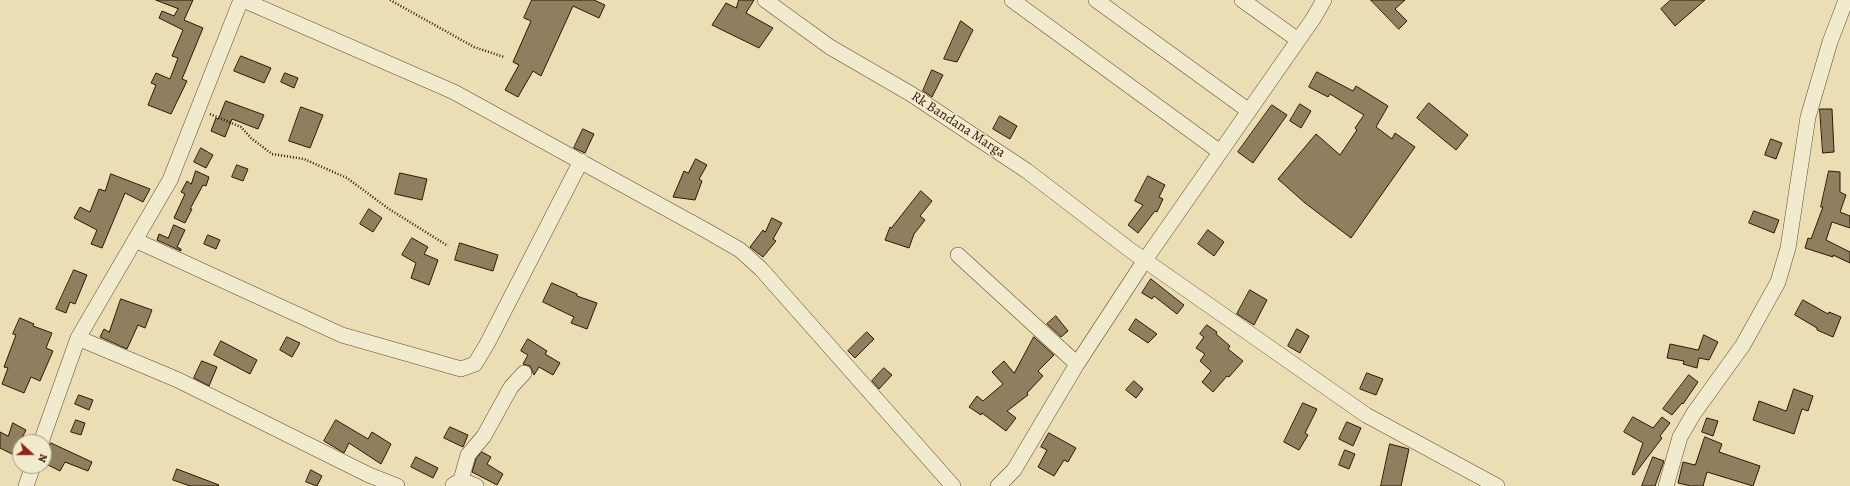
<!DOCTYPE html>
<style>
body{margin:0}
#map{position:relative;width:1850px;height:486px;overflow:hidden;background:#ebdeb5;font-family:Alegreya,serif}
canvas{display:block}
.north{position:absolute;left:12px;top:434px;width:40px;height:40px;box-sizing:border-box;background:#f2eacf;border:1px solid #a4967d;border-radius:50%;rotate:111deg;font-size:11px;font-weight:700;line-height:16px;text-align:center;color:#2e1802}
.north::after{content:'';display:block;margin:auto;width:14px;height:18px;background:#8f2418;clip-path:polygon(50% 0,100% 100%,50% 72%,0 100%)}
</style>
<div id="map">
<canvas width="1850" height="486"></canvas>
<div class="north">N</div>
</div>
<script>
const ctx = document.querySelector('canvas').getContext('2d');
ctx.lineJoin = 'round';
function fill(path, color) { ctx.fillStyle = color; ctx.fill(path, 'evenodd'); }
function strokePath(path, color, width, dash) { ctx.strokeStyle = color; ctx.lineWidth = width; ctx.lineCap = dash ? 'butt' : 'round'; ctx.setLineDash(dash || []); ctx.stroke(path); }
function drawText(font, color, halo, rows, align = 'center') {
  ctx.font = font + ' Alegreya,serif'; ctx.lineWidth = 3; ctx.setLineDash([]); ctx.textBaseline = 'middle'; ctx.strokeStyle = halo; ctx.fillStyle = color; for (const [text, x, y, turn = 0] of rows) {
    ctx.save(); ctx.translate(x, y); ctx.rotate((+turn || 0) * Math.PI / 180); ctx.textAlign = isNaN(turn) ? turn : align; if (halo) ctx.strokeText(text, 0, 0); ctx.fillText(text, 0, 0); ctx.restore();
  }
}
const building = new Path2D(`
 M156 0H193L184 20 203 28 182 79 187 81 171 114 148 105 156 85 151 83 156 73 170 79 178 58 172 56 183 30 159 18 162 11 174 16 178 9Z
 M532 0H594L605 5 599 18 573 6 541 76 533 71 518 97 505 90 519 65 513 62 531 21 524 18Z
 M739 0H754L746 13 773 28 759 48 712 25 726 3 736 8Z
 M1371 0H1405L1395 9 1407 21 1399 29Z
 M1671 0H1705L1675 26 1661 9Z
 M961 21 973 30 957 62 944 59Z
 M241 56 271 68 264 83 234 71Z
 M932 70 943 75 932 97 923 91Z
 M1317 72 1353 91 1356 86 1388 106 1376 127 1392 139 1395 133 1415 147 1351 238 1305 203 1278 179 1316 134 1340 155 1357 130 1355 128 1364 115 1330 94 1328 97 1309 87Z
 M285 73 298 78 294 88 281 82Z
 M226 101 264 115 258 129 232 119 225 137 211 131 216 118 218 119Z
 M1429 103 1468 135 1456 150 1417 118Z
 M1300 104 1311 111 1301 128 1290 121Z
 M1272 105 1287 115 1253 163 1238 152Z
 M301 107 323 115 310 148 289 141Z
 M1820 109H1832L1834 152 1823 153Z
 M1000 116 1017 126 1010 139 993 129Z
 M583 129 594 134 585 153 574 148Z
 M1771 139 1782 143 1776 159 1765 155Z
 M201 148 213 155 206 168 194 162Z
 M696 159 707 165 699 179 702 181 695 200 673 197 684 171 688 173Z
 M237 165 248 169 243 181 232 177Z
 M196 171 209 177 206 186 203 185 190 209H192L185 223 174 218 185 194 181 192 187 181 191 184Z
 M1829 171 1840 172V192L1846 195 1840 212 1850 216V228L1832 222 1826 240 1850 252V263L1833 255V257L1805 248 1808 238 1811 239 1823 207H1821Z
 M400 173 427 179 422 200 395 194Z
 M111 174 150 189 143 202 125 193 102 248 91 244 97 230 74 218 80 207 90 212 99 189 105 191Z
 M1148 176 1165 185 1159 197 1163 199 1157 212 1155 211 1138 233 1128 225 1143 205 1135 201Z
 M921 191 932 201 920 216 925 220 914 234 909 248 885 240 890 227 891 228Z
 M369 209 382 218 373 232 360 224Z
 M1754 211 1779 220 1774 233 1749 223Z
 M772 218 782 223 773 239 776 241 763 257 750 247 763 230 765 232Z
 M174 225 185 230 177 247 181 249V251L157 240 159 234 168 238Z
 M1208 230 1224 242 1214 256 1198 244Z
 M208 235 220 240 216 249 204 244Z
 M412 238 428 247 424 254 438 260 429 285 411 278 416 263 402 255Z
 M460 243 498 255 493 271 455 260Z
 M74 270 87 275 75 304 70 302 66 313 56 309Z
 M1151 279 1184 305 1177 314 1154 296 1152 299 1142 293Z
 M552 283 577 294V296L597 303 587 329 571 323 574 317 543 302Z
 M1250 290 1267 300 1254 325 1237 314Z
 M121 299 152 310 145 328 138 325 127 349 100 337 104 329 109 332Z
 M1803 300 1828 314 1829 312 1841 317 1833 337 1817 330V328L1795 315Z
 M1056 316 1068 331 1061 337 1047 324Z
 M20 318 34 324 33 326 52 333 46 348 53 351 40 381 31 377 24 393 2 384 8 368 4 367 16 335 13 334Z
 M1136 319 1157 334 1148 343 1129 330Z
 M1207 325 1217 332 1216 334 1230 346 1228 349 1243 361 1229 377 1227 376 1213 392 1202 382 1211 371 1200 361 1205 354 1196 348 1204 337 1200 334Z
 M1297 329 1309 336 1300 353 1288 346Z
 M867 332 874 339 855 358 848 351Z
 M1704 335 1718 342 1709 360 1699 358 1697 368 1683 364 1684 361 1667 358 1670 344 1698 350Z
 M287 337 300 343 292 357 280 350Z
 M1034 337 1054 355 1038 371 1043 376 1027 393 1028 395 1007 411 1016 418 1006 431 982 413 981 415 969 407 977 396 983 401 1003 384 992 372 1004 361 1014 373Z
 M528 339 547 351 545 354 560 363 553 375 539 367 534 375 530 366 523 364 528 355 521 351Z
 M221 341 257 360 250 374 214 355Z
 M202 361 217 367 209 386 194 378Z
 M884 368 892 375 879 389 872 381Z
 M1367 373 1383 379 1376 395 1360 389Z
 M1689 375 1698 382 1683 404 1682 403 1672 415 1663 409Z
 M1134 381 1143 389 1136 398 1126 390Z
 M1794 389 1813 396 1808 411 1802 409 1794 434 1753 420 1759 401 1786 411Z
 M79 395 93 400 89 410 75 404Z
 M1303 403 1317 409 1305 433 1308 435 1299 450 1284 442Z
 M1633 417 1653 428 1662 417 1670 423 1660 436 1662 438 1634 475 1632 474 1643 443 1624 432Z
 M1707 418 1718 421 1713 436 1702 432Z
 M76 420 85 423 81 435 71 432Z
 M336 420 368 439 372 432 391 444 381 464 349 443 344 453 324 441Z
 M1347 422 1361 428 1353 446 1339 439Z
 M13 423 26 430 20 442V458L0 448V432L8 436Z
 M450 427 468 435 463 447 444 438Z
 M1049 433 1076 448 1068 462 1064 460 1054 476 1038 467 1047 450 1041 447Z
 M1705 437 1722 444 1719 452 1760 466 1753 486 1707 472 1703 486H1691L1678 483 1683 462 1695 465Z
 M51 443 92 462 88 471 65 462 60 471 44 463V457Z
 M1390 444 1409 449 1401 486H1381Z
 M1345 450 1355 454 1349 469 1339 465Z
 M482 452 491 457 487 464 503 474 497 485 472 472 476 459Z
 M416 457 438 468 433 478 411 467Z
 M1653 457 1664 461 1655 486H1642Z
 M177 469 219 485 218 486H190L173 480Z
 M311 470 322 476 317 486 306 482Z`);
fill(building, '#907f5f');
strokePath(building, '#2e1802', 1);
const minor = new Path2D(`
 M243 0 454 92 707 231 740 250 761 269 953 486
 M765 0 830 47 911 94 1027 171 1130 250 1366 415 1497 486
 M1012 0 1220 152
 M1096 0 1249 111
 M1242 0 1298 40
 M135 240 342 335 461 369 475 364 487 344 581 161
 M958 255 1077 364
 M78 338 178 380 369 475 397 486
 M41 442 78 338 170 180 241 0
 M461 480 468 455 484 436 511 387 524 373
 M453 485 461 480 476 486
 M26 486 33 466
 M998 486 1014 470 1077 364 1145 260 1313 19 1324 0
 M1666 486 1680 437 1694 413 1743 345 1778 282 1788 248 1808 117 1830 42 1846 0`);
strokePath(minor, '#5d4a2f', 16);
strokePath(new Path2D(`
 M390 0 474 47 504 57
 M210 114 241 127 251 138 272 154 304 159 347 178 389 209 448 246`), '#2e1802', 2.5, [1, 2]);
strokePath(minor, '#f2eacf', 15);
drawText('14px', '#2e1802', '#f2eacf', [
 ["Rk Bandana Marga",958,125,33]
]);
</script>
